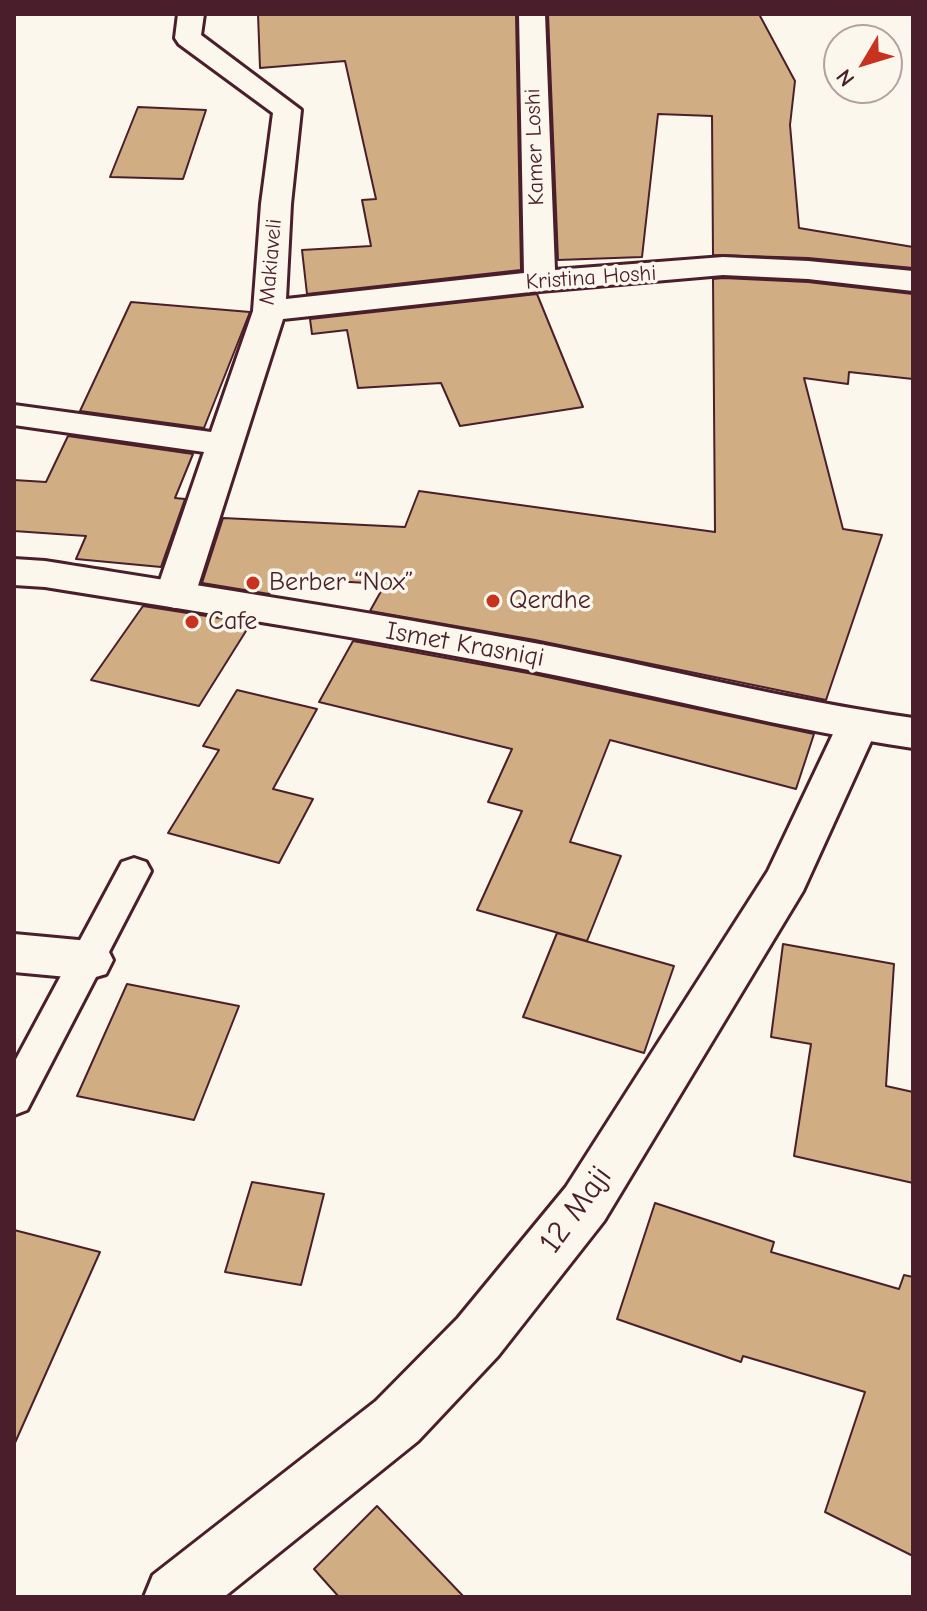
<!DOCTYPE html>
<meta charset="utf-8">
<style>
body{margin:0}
#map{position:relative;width:927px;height:1611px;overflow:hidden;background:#fbf7ec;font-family:"Comic Neue",sans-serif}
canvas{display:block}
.frame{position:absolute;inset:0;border:16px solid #4a1f2b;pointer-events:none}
.north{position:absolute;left:823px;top:24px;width:80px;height:80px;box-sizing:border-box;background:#fbf7ec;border:2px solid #b4a19f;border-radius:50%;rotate:232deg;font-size:22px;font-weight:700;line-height:32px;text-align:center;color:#4a1f2b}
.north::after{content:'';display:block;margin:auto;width:28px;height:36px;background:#c8321e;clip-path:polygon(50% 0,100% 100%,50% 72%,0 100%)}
</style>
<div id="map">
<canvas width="927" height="1611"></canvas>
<div class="frame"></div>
<div class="north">N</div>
</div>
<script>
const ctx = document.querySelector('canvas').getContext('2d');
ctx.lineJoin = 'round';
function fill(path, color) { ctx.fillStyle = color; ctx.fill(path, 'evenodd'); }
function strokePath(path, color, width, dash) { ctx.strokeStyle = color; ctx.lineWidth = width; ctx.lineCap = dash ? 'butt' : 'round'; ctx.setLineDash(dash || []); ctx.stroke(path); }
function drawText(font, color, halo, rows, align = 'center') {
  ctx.font = font + ' "Comic Neue",sans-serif'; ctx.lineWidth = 7; ctx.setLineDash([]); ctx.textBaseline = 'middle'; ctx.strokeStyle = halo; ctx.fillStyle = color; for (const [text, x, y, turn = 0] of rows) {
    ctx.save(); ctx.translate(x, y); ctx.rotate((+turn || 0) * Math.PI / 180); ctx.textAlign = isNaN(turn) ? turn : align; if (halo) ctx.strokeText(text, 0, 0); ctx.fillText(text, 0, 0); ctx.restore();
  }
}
const building = new Path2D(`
 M258 14H516L521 270 307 294 302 250 371 246 362 200 376 199 345 61 260 68Z
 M548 14H759L795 81 790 125 799 228 913 247V268L808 258 713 255 712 116 658 114 642 257 558 260Z
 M138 107 206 110 183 179 110 177Z
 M723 278 808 282 913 294V379L849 372 848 384 804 378 843 529 882 535 826 700 535 640 370 611 385 584 279 578 269 594 202 583 223 518 405 527 419 491 715 532 713 279Z
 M537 294 583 407 460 426 441 383 358 388 347 330 312 334 310 319Z
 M131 302 250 312 204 428 80 411Z
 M68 436 193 454 175 498 185 499 161 567 76 559 86 536 14 531V480L46 482Z
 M143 606 251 623 199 706 91 680Z
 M353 641 533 674 814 734 796 789 610 740 570 842 621 856 587 941 477 910 522 811 488 802 512 749 319 702Z
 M237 690 317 709 273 789 313 799 279 863 168 833 219 750 203 746Z
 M557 933 674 966 644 1053 523 1017Z
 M783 944 894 964 886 1086 913 1092V1183L794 1156 811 1044 771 1037Z
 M127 984 239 1006 194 1120 77 1096Z
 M252 1182 324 1194 301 1285 225 1272Z
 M655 1203 774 1242 771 1252 899 1289 904 1275 913 1277V1556L825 1512 865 1392 743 1356 741 1362 617 1319Z
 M14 1230 100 1252 14 1445Z
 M377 1506 464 1597H339L314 1569Z`);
fill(building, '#d1ad83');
strokePath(building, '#4a1f2b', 2);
const service = new Path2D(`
 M134 858 146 862 151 871 27 1110 14 1115V1063L122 862Z`);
const minor = new Path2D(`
 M178 14H204L201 35 301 110 291 204 286 299 524 273 519 14H545L555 270 723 257 808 261 913 271V291L808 279 723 275 540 291 283 319 195 595 189 604 175 608 161 604 155 595 204 452 14 425V405L211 432 253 311 261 204 273 113 179 44 175 38Z
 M857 711 872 715 878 726 803 891 604 1221 498 1356 418 1441 224 1597H144L153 1575 376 1401 458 1318 566 1187 768 871 842 715Z
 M14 934 89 941 106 946 113 960 106 974 89 979 14 972Z`);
const tertiary = new Path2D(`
 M14 559 45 561C208 587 371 612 534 643 660 667 785 700 913 718V748C785 729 661 696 534 671 372 639 208 613 45 587L14 585Z`);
strokePath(service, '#4a1f2b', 6);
strokePath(minor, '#4a1f2b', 6);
strokePath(tertiary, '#4a1f2b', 6);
fill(service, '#fbf7ec');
fill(minor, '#fbf7ec');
fill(tertiary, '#fbf7ec');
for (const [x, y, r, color] of [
 [253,583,8,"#c8321e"],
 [493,601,8,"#c8321e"],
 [192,622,8,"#c8321e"]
]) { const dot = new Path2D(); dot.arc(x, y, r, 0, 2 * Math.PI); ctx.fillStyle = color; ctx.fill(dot); strokePath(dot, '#fbf7ec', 3); }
drawText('22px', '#4a1f2b', '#fbf7ec', [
 ["Kamer Loshi",535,147,-92],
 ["Makiaveli",271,262,-85],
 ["Kristina Hoshi",591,278,-4]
]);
drawText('26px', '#4a1f2b', '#fbf7ec', [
 ["Berber “Nox”",269,583],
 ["Qerdhe",509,601],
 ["Cafe",208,622]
], 'left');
drawText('26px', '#4a1f2b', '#fbf7ec', [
 ["Ismet Krasniqi",465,645,10]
]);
drawText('32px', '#4a1f2b', '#fbf7ec', [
 ["12 Maji",576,1210,-54]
]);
</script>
